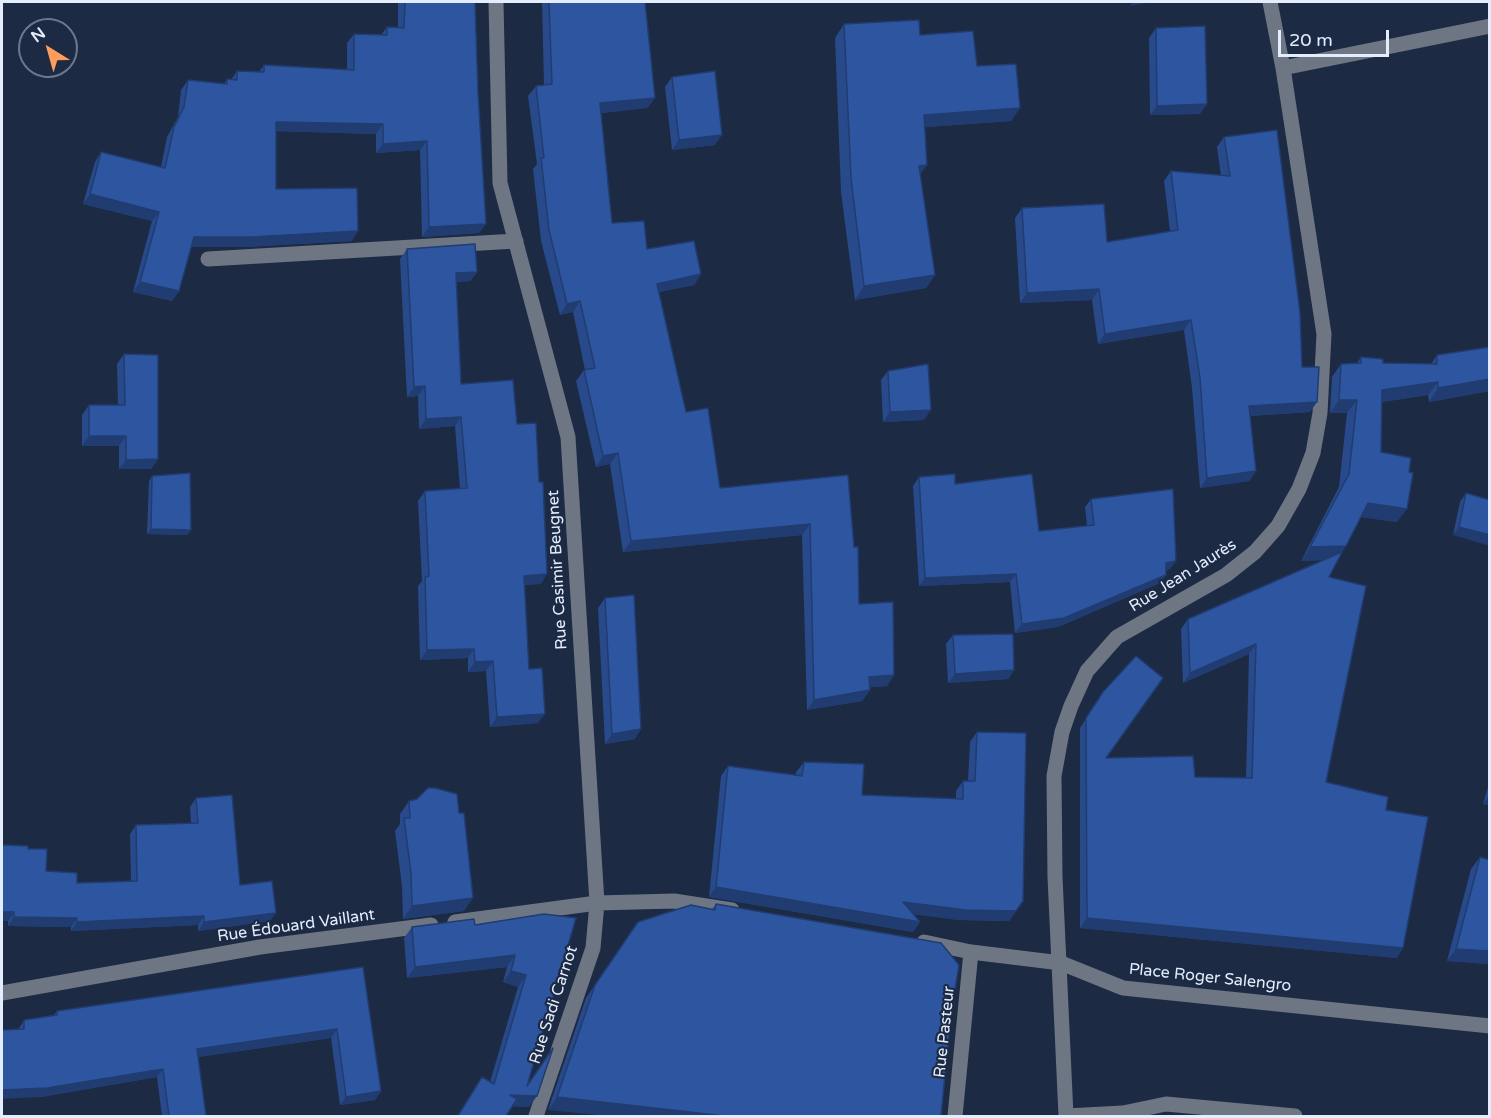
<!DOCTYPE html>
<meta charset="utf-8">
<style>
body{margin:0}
#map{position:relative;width:1491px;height:1118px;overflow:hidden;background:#1d2a43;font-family:"Varela Round",sans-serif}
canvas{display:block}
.frame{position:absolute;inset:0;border:3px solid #e3edfd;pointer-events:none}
.north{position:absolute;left:18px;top:18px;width:60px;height:60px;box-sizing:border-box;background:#1d2a43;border:2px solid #6c788d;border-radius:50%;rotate:323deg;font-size:16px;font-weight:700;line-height:24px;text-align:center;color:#e3edfd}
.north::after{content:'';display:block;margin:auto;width:21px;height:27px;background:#ff9b5b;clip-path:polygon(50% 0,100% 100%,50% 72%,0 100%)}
.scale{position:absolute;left:1278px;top:30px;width:111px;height:27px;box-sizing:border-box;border:3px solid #e3edfd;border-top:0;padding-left:8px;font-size:18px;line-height:21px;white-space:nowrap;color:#e3edfd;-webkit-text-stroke:4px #1d2a43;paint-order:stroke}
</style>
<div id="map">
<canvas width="1491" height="1118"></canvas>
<div class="frame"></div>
<div class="north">N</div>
<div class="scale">20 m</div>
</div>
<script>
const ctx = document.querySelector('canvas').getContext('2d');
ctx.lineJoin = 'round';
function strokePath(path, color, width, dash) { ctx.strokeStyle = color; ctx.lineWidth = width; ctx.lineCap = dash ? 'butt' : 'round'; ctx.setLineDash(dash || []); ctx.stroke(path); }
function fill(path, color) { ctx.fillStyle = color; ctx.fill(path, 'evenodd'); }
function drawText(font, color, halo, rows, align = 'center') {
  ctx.font = font + ' "Varela Round",sans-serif'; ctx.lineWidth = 4.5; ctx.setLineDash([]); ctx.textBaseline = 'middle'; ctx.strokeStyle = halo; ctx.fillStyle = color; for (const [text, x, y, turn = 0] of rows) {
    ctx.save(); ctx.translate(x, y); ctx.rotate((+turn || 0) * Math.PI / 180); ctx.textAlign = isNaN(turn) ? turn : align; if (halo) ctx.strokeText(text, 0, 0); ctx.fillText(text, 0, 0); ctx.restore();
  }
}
strokePath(new Path2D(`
 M496 2 500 183 568 437 597 903 593 948 536 1116
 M1283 68 1490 26
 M208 259 516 241
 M455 922 597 903 674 901 732 910
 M924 942 971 952 1061 963 1123 988 1490 1026
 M2 993 260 947 431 925
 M955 1116 971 952
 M1066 1116 1055 877 1054 776 1062 732 1071 706 1087 671 1117 637 1226 575 1255 552 1278 526 1299 489 1313 453 1320 413 1324 334 1283 68 1270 2
 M1066 1116 1123 1113 1166 1104 1295 1116`), '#6e7683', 15);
fill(new Path2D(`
 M398 2H475L479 233 422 237 420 150 376 153V134L276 131V189L352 241 245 247H191L179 291 172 301 133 292 152 221 83 204 95 162 101 152 161 167 167 137 178 117 181 90 188 80 224 84 227 79 231 80 237 71 259 72 264 65 347 70V43L354 34 381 35 387 27 398 28Z
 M542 2H645L655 98 647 108 601 113 612 223 647 249 701 274 694 285 659 292 686 412 720 488 848 475 859 604 894 675 887 686 870 687V690L862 701 807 710 802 535 623 552 610 464 596 467 576 381 584 370H585L573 312 560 315 541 241 533 169 537 164 528 96 536 86 544 85Z
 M844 24 920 35 977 66 1020 108 1011 121 925 127 927 165 920 174 935 275 926 288 855 300 841 192 835 38Z
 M1156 28 1200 114 1150 115 1149 38Z
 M672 77 715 145 672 150 665 87Z
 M1224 137 1302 367 1310 412 1250 416 1256 471 1249 481 1200 488 1192 388 1184 330 1098 344 1092 300 1020 303 1015 218 1022 208 1107 242 1170 231 1164 181 1171 171 1221 176 1217 147Z
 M407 249 477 272 470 281 456 282 461 384 517 424 541 584 524 585 529 669 538 723 490 727 486 671 468 672V658L420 660 418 586 422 581 418 501 425 491 460 489 455 426 419 429 418 396 407 397 400 259Z
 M1490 347V391L1429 402 1428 395 1382 402 1381 452 1397 522 1361 517 1329 577 1326 782 1386 810 1397 958 1080 928V728L1103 692 1106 758 1195 777 1246 778 1249 654 1183 683 1181 629 1188 619 1324 560 1301 561 1339 487 1347 413H1330L1332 377 1341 364 1357 363 1361 357 1383 363 1431 364 1437 355Z
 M124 354 158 459 151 469H119V446H82V415L89 405H118L117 364Z
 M888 371 924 420 883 422 881 380Z
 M152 476 191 530 187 535 147 534 149 481Z
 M919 477 955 484 1039 531 1087 526 1085 507 1091 499 1176 561 1170 569 1166 570V575L1160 583 1058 627 1015 633 1010 582 919 586 913 486Z
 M1466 493 1490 500 1453 535 1460 502Z
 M605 598 635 739 605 744 598 608Z
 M953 635 1014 670 1008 679 948 683 946 644Z
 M977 732 1023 901 1009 921 959 920 913 914 920 922 913 932 709 897 721 776 728 766 796 775V772L804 762 862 795 956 799V791L963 781H968L970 742Z
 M1490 780V805L1483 804Z
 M196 798 240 885 270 921 198 931V925L71 931V927L8 926V921L28 849 46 871 77 883 131 881 130 834 136 825 191 823 190 807Z
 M417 799 464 911 403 919 402 886 395 831 400 824V814L409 801Z
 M1480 857 1490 860V964L1447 961 1471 869Z
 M716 904 941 943 548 1110 586 998 638 922 712 909Z
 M544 914 527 1085 529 1107 512 1106 506 1116H457L482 1077 490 1082 518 987 503 982 507 967 407 978 404 938 412 927 475 925Z
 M363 967 381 1091 375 1100 340 1105 331 1038 198 1057 206 1116H162L157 1077 41 1097 18 1030 24 1020 54 1015 57 1011Z`), '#284a8a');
fill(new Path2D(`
 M1133 2H1152L1130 6Z
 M655 98 647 108 592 114 600 103Z
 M1207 104 1200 114 1150 115 1157 106Z
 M1020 108 1011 121 915 128 924 115Z
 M276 122 383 124 376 134 269 131Z
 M722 135 715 145 672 150 679 140Z
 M427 141 420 150 376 153 383 144Z
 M927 165 917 178 919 166Z
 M90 194 159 212 152 221 83 204Z
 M486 224 479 233 422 237 429 227Z
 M358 231 352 241 245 247H187L194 237Z
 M477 272 470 281 449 282 456 273Z
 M701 274 694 285 650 294 657 284Z
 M935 275 926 288 855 300 864 286Z
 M140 282 179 291 172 301 133 292Z
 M1099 289 1092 300 1020 303 1027 293Z
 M580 301 573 312 560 315 567 304Z
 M1191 320 1184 330 1098 344 1105 334Z
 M1490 379V391L1429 402 1438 388Z
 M1438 382 1428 395 1373 403 1382 390Z
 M425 386 418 396 407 397 414 387Z
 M1339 400H1357L1347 413H1330Z
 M1317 402 1310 412 1242 416 1249 406Z
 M931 410 924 420 883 422 890 412Z
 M461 417 455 426 419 429 426 419Z
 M89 436H126L119 446H82Z
 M618 453 610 464 596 467 603 456Z
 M158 459 151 469H119L126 460Z
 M1256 471 1249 481 1200 488 1207 478Z
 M1368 503 1407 509 1397 522 1359 517Z
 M810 524 802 535 623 552 631 541Z
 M1459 527 1490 535V546L1453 535Z
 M151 529 191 530 187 535 147 534Z
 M1346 546 1336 559 1301 561 1310 547Z
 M1176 561 1170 569 1160 572 1166 563Z
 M547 574 541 584 517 585 524 576Z
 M1016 574 1010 582 919 586 925 578Z
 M1166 575 1160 583 1058 627 1015 633 1022 624Z
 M1256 644 1249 654 1183 683 1190 673Z
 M474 649 468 658 420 660 427 650Z
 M493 661 486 671 468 672 475 662Z
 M1014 670 1008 679 948 683 955 674Z
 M894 675 887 686 862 688 869 677Z
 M870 690 862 701 807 710 814 700Z
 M545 714 538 723 490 727 497 717Z
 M641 729 635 739 605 744 612 734Z
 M1490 794V805L1483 804Z
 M716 887 920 922 913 932 709 897Z
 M473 898 464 911 403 919 412 906Z
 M903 902 1016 911 1009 921 959 920 896 912Z
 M2 912H14L8 921H2Z
 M276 913 270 921 198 931 204 922Z
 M204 916 198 925 71 931 77 922Z
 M14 917 77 918 71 927 8 926Z
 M1087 918 1403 948 1397 958 1080 928Z
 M1456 949 1490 951V964L1447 961Z
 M515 955 507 967 407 978 415 967Z
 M511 971 526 975 518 987 503 982Z
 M337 1029 331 1038 191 1058 197 1049Z
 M163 1069 157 1077 41 1097 2 1099V1090Z
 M381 1091 375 1100 340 1105 346 1097Z
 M510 1095 537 1096 529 1107 502 1106Z
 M557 1097 725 1116H608L548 1110Z`), '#203c70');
const building = new Path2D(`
 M405 2H475L478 92 486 224 429 227 427 141 383 144V124L276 122V189L357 188 358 231 252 237H194L179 291 140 282 159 212 90 194 101 152 165 168 174 127 184 107 188 80 227 84V79L237 80V71L264 72V65L354 70V34L387 35V27L404 28Z
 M549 2H645L655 98 600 103 612 223 644 221 647 249 694 241 701 274 657 284 686 412 708 408 720 488 848 475 854 547H858L859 604 893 602 894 675 869 677 870 690 814 700 810 524 631 541 618 453 603 456 584 370 595 368 580 301 567 304 549 230 541 158H544L536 86 552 84Z
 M919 20 920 35 973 31 977 66 1016 64 1020 108 924 115 927 165 919 166 935 275 864 286 851 178 844 24Z
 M1205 26 1207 104 1157 106 1156 28Z
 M715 71 722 135 679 140 672 77Z
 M1277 130 1300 313 1302 367H1319L1317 402 1249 406 1256 471 1207 478 1200 378 1191 320 1105 334 1099 289 1027 293 1022 208 1104 204 1107 242 1178 230 1171 171 1230 176 1224 137Z
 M475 244 477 272 456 273 461 384 513 380 517 424 536 423 539 482H543L547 574 524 576 529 669 542 668 545 714 497 717 493 661 475 662 474 649 427 650 425 577 429 576 425 491 467 488 461 417 426 419 425 386 414 387 407 249Z
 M1490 347V379L1438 388V382L1382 390 1381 452 1411 458 1409 472 1413 473 1407 509 1368 503 1346 546 1310 547 1349 474 1357 400H1339L1341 364 1361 363V357L1383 359V363L1437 364V355Z
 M124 354 158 355V459L126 460V436H89V405H125Z
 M928 364 931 410 890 412 888 371Z
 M190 473 191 530 151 529 152 476Z
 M955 474V484L1032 474 1039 531 1094 525 1091 499 1173 489 1176 561 1166 563V575L1064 618 1022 624 1016 574 925 578 919 477Z
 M1466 493 1490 500V535L1459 527Z
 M1342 552 1329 577 1366 586 1326 782 1388 797 1386 810 1428 817 1403 948 1087 918 1086 718 1103 692 1136 656 1163 678 1106 758 1193 756 1195 777 1252 778 1256 644 1190 673 1188 619Z
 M634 595 641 729 612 734 605 598Z
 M1013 634 1014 670 955 674 953 635Z
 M977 732 1026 733 1023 901 1016 911 966 910 903 902 920 922 716 887 728 766 802 776 804 762 864 764 862 795 963 799V781H975Z
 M428 788H435L457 794 459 813H464L473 898 412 906 411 873 404 818H410L409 801 417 799Z
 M232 795 240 885 272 881 276 913 204 922V916L77 922V918L14 917V912H2V845L28 846V849H47L46 871 77 873V883L137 881 136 825 198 823 196 798Z
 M1480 857 1490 860V951L1456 949Z
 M716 904 941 943 959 965 951 1014 941 1116H725L557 1097 595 985 638 922 691 905 715 910Z
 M544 914 576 918 527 1086 553 1048 537 1096 510 1095 517 1099 506 1116H458L482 1077 494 1084 526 975 511 971 515 955 415 967 412 927 474 919 475 925Z
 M363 967 381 1091 346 1097 337 1029 197 1049 206 1116H169L163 1069 47 1088 2 1090V1030L24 1029V1020L57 1015V1011Z`);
fill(building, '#2e56a0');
strokePath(building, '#203c70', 1.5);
drawText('16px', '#e3edfd', '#1d2a43', [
 ["Rue Casimir Beugnet",558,570,-93],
 ["Rue Jean Jaurès",1183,576,-32],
 ["Rue Édouard Vaillant",296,926,-8],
 ["Place Roger Salengro",1210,978,6],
 ["Rue Sadi Carnot",554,1005,-72],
 ["Rue Pasteur",945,1032,-84]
]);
</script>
